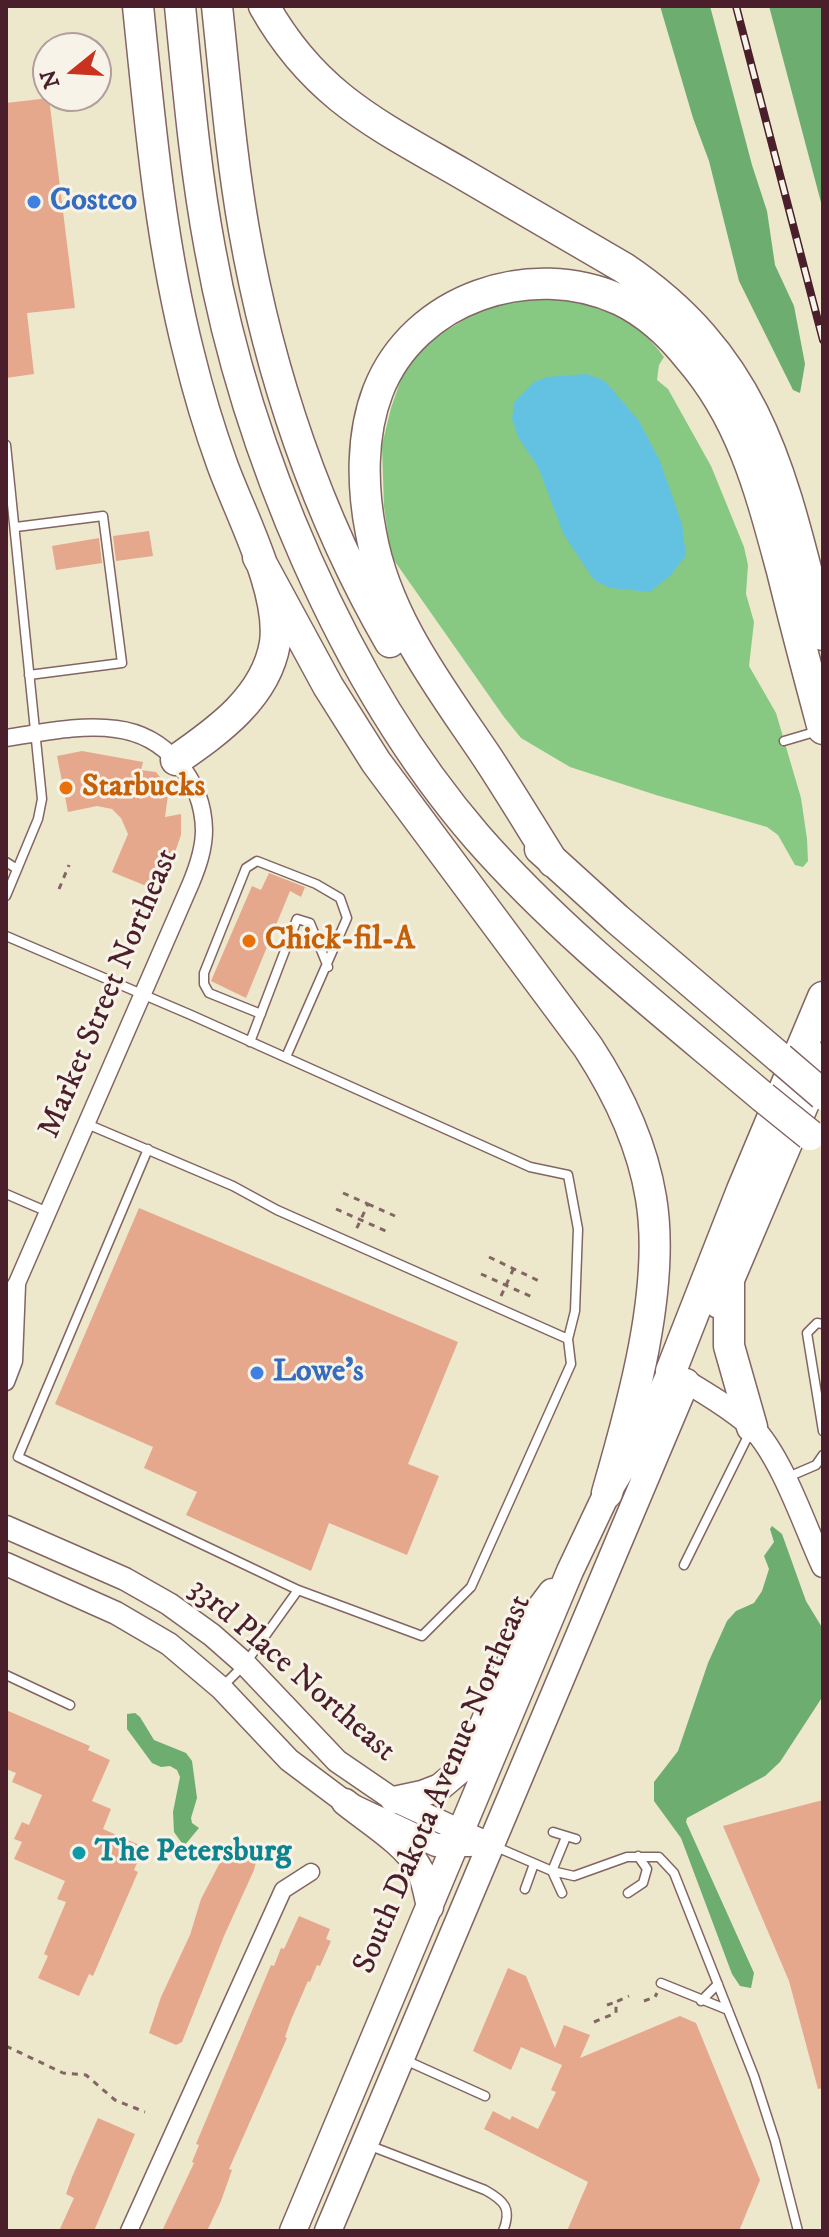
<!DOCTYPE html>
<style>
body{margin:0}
#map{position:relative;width:829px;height:2237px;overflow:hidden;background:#ede7cc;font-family:"IM FELL DW Pica",serif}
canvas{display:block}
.frame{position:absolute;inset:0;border:8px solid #4a1f2b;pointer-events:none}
.north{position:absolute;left:32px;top:32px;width:80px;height:80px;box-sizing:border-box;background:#f7f3e8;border:2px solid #b29e9c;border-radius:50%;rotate:252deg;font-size:22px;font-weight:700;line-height:32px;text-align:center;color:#4a1f2b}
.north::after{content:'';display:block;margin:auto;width:28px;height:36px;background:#c8321e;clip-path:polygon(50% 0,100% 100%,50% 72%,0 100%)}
</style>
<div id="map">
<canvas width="829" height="2237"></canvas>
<div class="frame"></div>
<div class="north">N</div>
</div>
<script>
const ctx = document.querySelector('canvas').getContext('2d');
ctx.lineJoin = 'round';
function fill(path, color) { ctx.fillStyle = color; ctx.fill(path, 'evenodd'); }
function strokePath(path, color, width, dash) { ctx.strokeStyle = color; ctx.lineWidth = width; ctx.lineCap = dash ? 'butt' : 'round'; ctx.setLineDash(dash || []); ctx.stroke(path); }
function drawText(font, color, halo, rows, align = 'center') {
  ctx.font = font + ' "IM FELL DW Pica",serif'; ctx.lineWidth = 6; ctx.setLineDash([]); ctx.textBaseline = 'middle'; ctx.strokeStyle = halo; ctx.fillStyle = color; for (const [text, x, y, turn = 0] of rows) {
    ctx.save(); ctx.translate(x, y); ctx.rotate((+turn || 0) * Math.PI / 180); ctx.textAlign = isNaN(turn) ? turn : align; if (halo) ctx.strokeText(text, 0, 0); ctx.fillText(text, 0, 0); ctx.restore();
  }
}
fill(new Path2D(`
 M560 297C604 309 636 318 664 357L659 365 657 380 668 389 711 466 744 547 748 565 746 594 754 622 749 666 776 713 801 798 807 839 808 861 803 867 795 865 778 835 767 827 656 795 570 767 521 738 504 717 391 556 384 507 382 445 391 408 405 368 430 340 486 307 517 301Z`), '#87c982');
fill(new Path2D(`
 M660 6H710L752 165 767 211 775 265 794 306 805 364 800 393 793 390 739 281 709 161 693 118Z
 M769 6H823V210Z
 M772 1526 782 1534 806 1601 823 1629V1696L780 1762 765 1776 687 1818 686 1822 754 1973 751 1988 740 1986 732 1974 681 1838 654 1801V1782L678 1751 708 1663 727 1621 736 1611 754 1603 762 1591 769 1569 764 1556 774 1542 770 1529Z
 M135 1713 140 1717 154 1740 186 1753 192 1761 197 1798 191 1818 192 1823 199 1828 184 1846 174 1832 173 1812 180 1777 177 1770 170 1766 161 1767 152 1763 127 1729V1714Z`), '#6dad70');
fill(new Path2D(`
 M587 374 605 381 639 421 660 461 682 524 686 555 671 575 650 592 610 588 594 580 564 535 538 467 518 437 512 419 514 403 534 382 547 377Z`), '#63c2e1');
fill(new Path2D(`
 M49 98 75 308 27 313 34 374 6 378V103Z
 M149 531 153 556 116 561 113 536Z
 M99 538 102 563 56 570 52 546Z
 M82 751 143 762 141 770 156 772 169 788 165 817 181 814V835L161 892 112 872 128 834 121 818 112 809 97 806 68 812 57 756Z
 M269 873 305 887 301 897 290 891 246 998 211 981 252 886 261 890Z
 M139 1208 458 1342 408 1464 439 1476 407 1555 329 1523 311 1571 186 1515 197 1492 144 1468 153 1447 55 1404Z
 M6 1710 90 1746 88 1750 110 1760 92 1801 111 1809 103 1829 144 1847 134 1870 138 1872 93 1976 89 1974 79 1996 38 1978 48 1956 44 1954 66 1902 57 1899 65 1881 14 1859 22 1842 14 1839 22 1822 29 1825 42 1795 12 1782 16 1773 6 1769Z
 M823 1800V2088L818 2089 789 1981 723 1826Z
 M227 1849 256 1862 254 1870 224 1936 182 2042 176 2045 149 2033 161 1997 190 1935 201 1899Z
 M299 1916 330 1929 326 1939 331 1941 320 1966 317 1965 310 1982 308 1981 291 2020 285 2037 287 2038 229 2169 232 2170 221 2201 207 2231H162L194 2163 192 2162 199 2145 196 2144 271 1965 274 1966 281 1948 284 1949Z
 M508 1968 526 1976 555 2048 564 2025 590 2035 580 2058 680 2016 696 2023 760 2180 739 2231H567L588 2182 484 2129 493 2111 510 2120 512 2116 538 2129 556 2092 551 2090 562 2065 521 2047 511 2070 473 2051Z
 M98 2118 135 2134 94 2231H59L74 2198 66 2194 72 2177Z`), '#e6a88d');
const service = new Path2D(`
 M6 445 42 799 38 819 6 896
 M16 527 103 516 122 663 29 675
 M784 741 818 731
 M6 862 17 869
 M6 936 191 1015 530 1167 568 1175 578 1229 575 1311 568 1339 571 1364 471 1587 422 1636 298 1590 18 1457 148 1149
 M261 1014 209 993 204 984V973L246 868 257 861 316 884 340 898 347 918 286 1057
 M250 1042 297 919 310 923 328 967
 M87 1124 233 1186 277 1210 568 1339
 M6 1194 48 1212
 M823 1324 817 1323 807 1333 823 1431
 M788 1477 816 1465 823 1455
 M684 1565 750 1432
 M6 1675 70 1705
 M222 1687 245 1664 298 1590
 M553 1832 576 1839
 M494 1846 552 1871 574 1876 627 1857H659L674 1873 754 2076 775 2141 798 2231
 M525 1889 534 1864
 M562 1893 552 1871 566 1837
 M628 1893 643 1883 647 1869 638 1856
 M661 1983 728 2010
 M701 2001 718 1984
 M405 2060 485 2096
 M368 2145 485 2190C505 2201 512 2209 503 2231`);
const minor = new Path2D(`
 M6 738C41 733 80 724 116 729 166 735 203 780 204 830 204 849 198 866 191 883L17 1283 6 1301
 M6 1382 14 1361 17 1285
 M129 2231 283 1890 311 1872`);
const tertiary = new Path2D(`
 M675 1374C700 1391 730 1406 752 1427 782 1457 805 1527 823 1566
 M6 1527 125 1579 169 1604 212 1635 245 1664 337 1761 394 1800 491 1845
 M6 1564 116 1613 169 1644 221 1688 289 1760 345 1802 436 1845H470`);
const primary = new Path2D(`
 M394 1800 422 1794 440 1787 465 1766 525 1628 552 1592
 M345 1802C367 1820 407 1844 420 1870 425 1881 427 1894 430 1907
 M293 2231 570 1571 607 1493 644 1432 671 1371
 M328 2231 686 1382`);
const motorway = new Path2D(`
 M138 6C150 123 160 240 189 354 198 391 209 428 222 464 240 514 282 591 275 643 266 697 218 731 176 760
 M180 6C188 87 195 169 210 249 246 449 343 682 477 837 562 934 665 1014 763 1097
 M217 6C225 81 231 156 244 230 269 373 317 516 390 642
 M264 6C314 95 376 124 461 173 515 205 570 236 624 268 765 363 783 483 823 635
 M258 557 328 686 376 762 588 1047C618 1093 642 1143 651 1198 666 1287 632 1407 607 1493
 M540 849 617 919 780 1058
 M553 862C531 827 510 792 487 757 440 687 386 618 371 533 362 487 361 435 378 391 414 298 531 259 620 300 647 313 670 334 689 358 743 420 761 494 782 571 795 624 809 677 823 729
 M729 1281V1346L752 1427
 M719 1303 823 1058
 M671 1371 742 1190 823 997`);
strokePath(service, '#836563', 11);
strokePath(minor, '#836563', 19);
strokePath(tertiary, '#836563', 25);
strokePath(primary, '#836563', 29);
strokePath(motorway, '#836563', 33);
strokePath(new Path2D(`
 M59 889 69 865
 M343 1193 368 1204 355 1232
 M368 1204 395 1216
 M336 1209 388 1232
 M489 1257 539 1281
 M481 1274 532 1297
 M501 1296 513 1270
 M644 2001 655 1997 657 1993
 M607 2005 616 2002
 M594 2022 616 2013V2002L629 1996
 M6 2046 63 2073 86 2075 115 2100 145 2112`), '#836563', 3, [6, 6]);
strokePath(service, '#fff', 8);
strokePath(minor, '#fff', 16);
strokePath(tertiary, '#fff', 22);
strokePath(primary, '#fff', 26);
strokePath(motorway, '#fff', 30);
const rail = new Path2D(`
 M736 6 823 340`);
strokePath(rail, '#4a1f2b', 8);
strokePath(rail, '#f7f3e8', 5, [15]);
const motorwayBridge = new Path2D(`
 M780 1058 823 1095
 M763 1097 810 1135`);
strokePath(motorwayBridge, '#836563', 33, []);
strokePath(motorwayBridge, '#fff', 30);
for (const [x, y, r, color] of [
 [34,202,8,"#3f7fe0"],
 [66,788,8,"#e8710a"],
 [249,941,8,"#e8710a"],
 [257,1373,8,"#3f7fe0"],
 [79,1853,8,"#0f9aa8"]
]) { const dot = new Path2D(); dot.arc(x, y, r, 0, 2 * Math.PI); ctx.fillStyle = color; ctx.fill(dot); strokePath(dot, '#f7f3e8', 3); }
drawText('bold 32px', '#366cbe', '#f7f3e8', [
 ["Costco",50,202],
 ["Lowe's",273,1373]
], 'left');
drawText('bold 32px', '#c56008', '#f7f3e8', [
 ["Starbucks",82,788],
 ["Chick-fil-A",265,941]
], 'left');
drawText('32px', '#4a1f2b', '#f7f3e8', [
 ["Market Street Northeast",110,994,-67],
 ["33rd Place Northeast",291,1671,41],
 ["South Dakota Avenue Northeast",444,1785,-67]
]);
drawText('bold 32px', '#0d838f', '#f7f3e8', [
 ["The Petersburg",95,1853]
], 'left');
</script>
